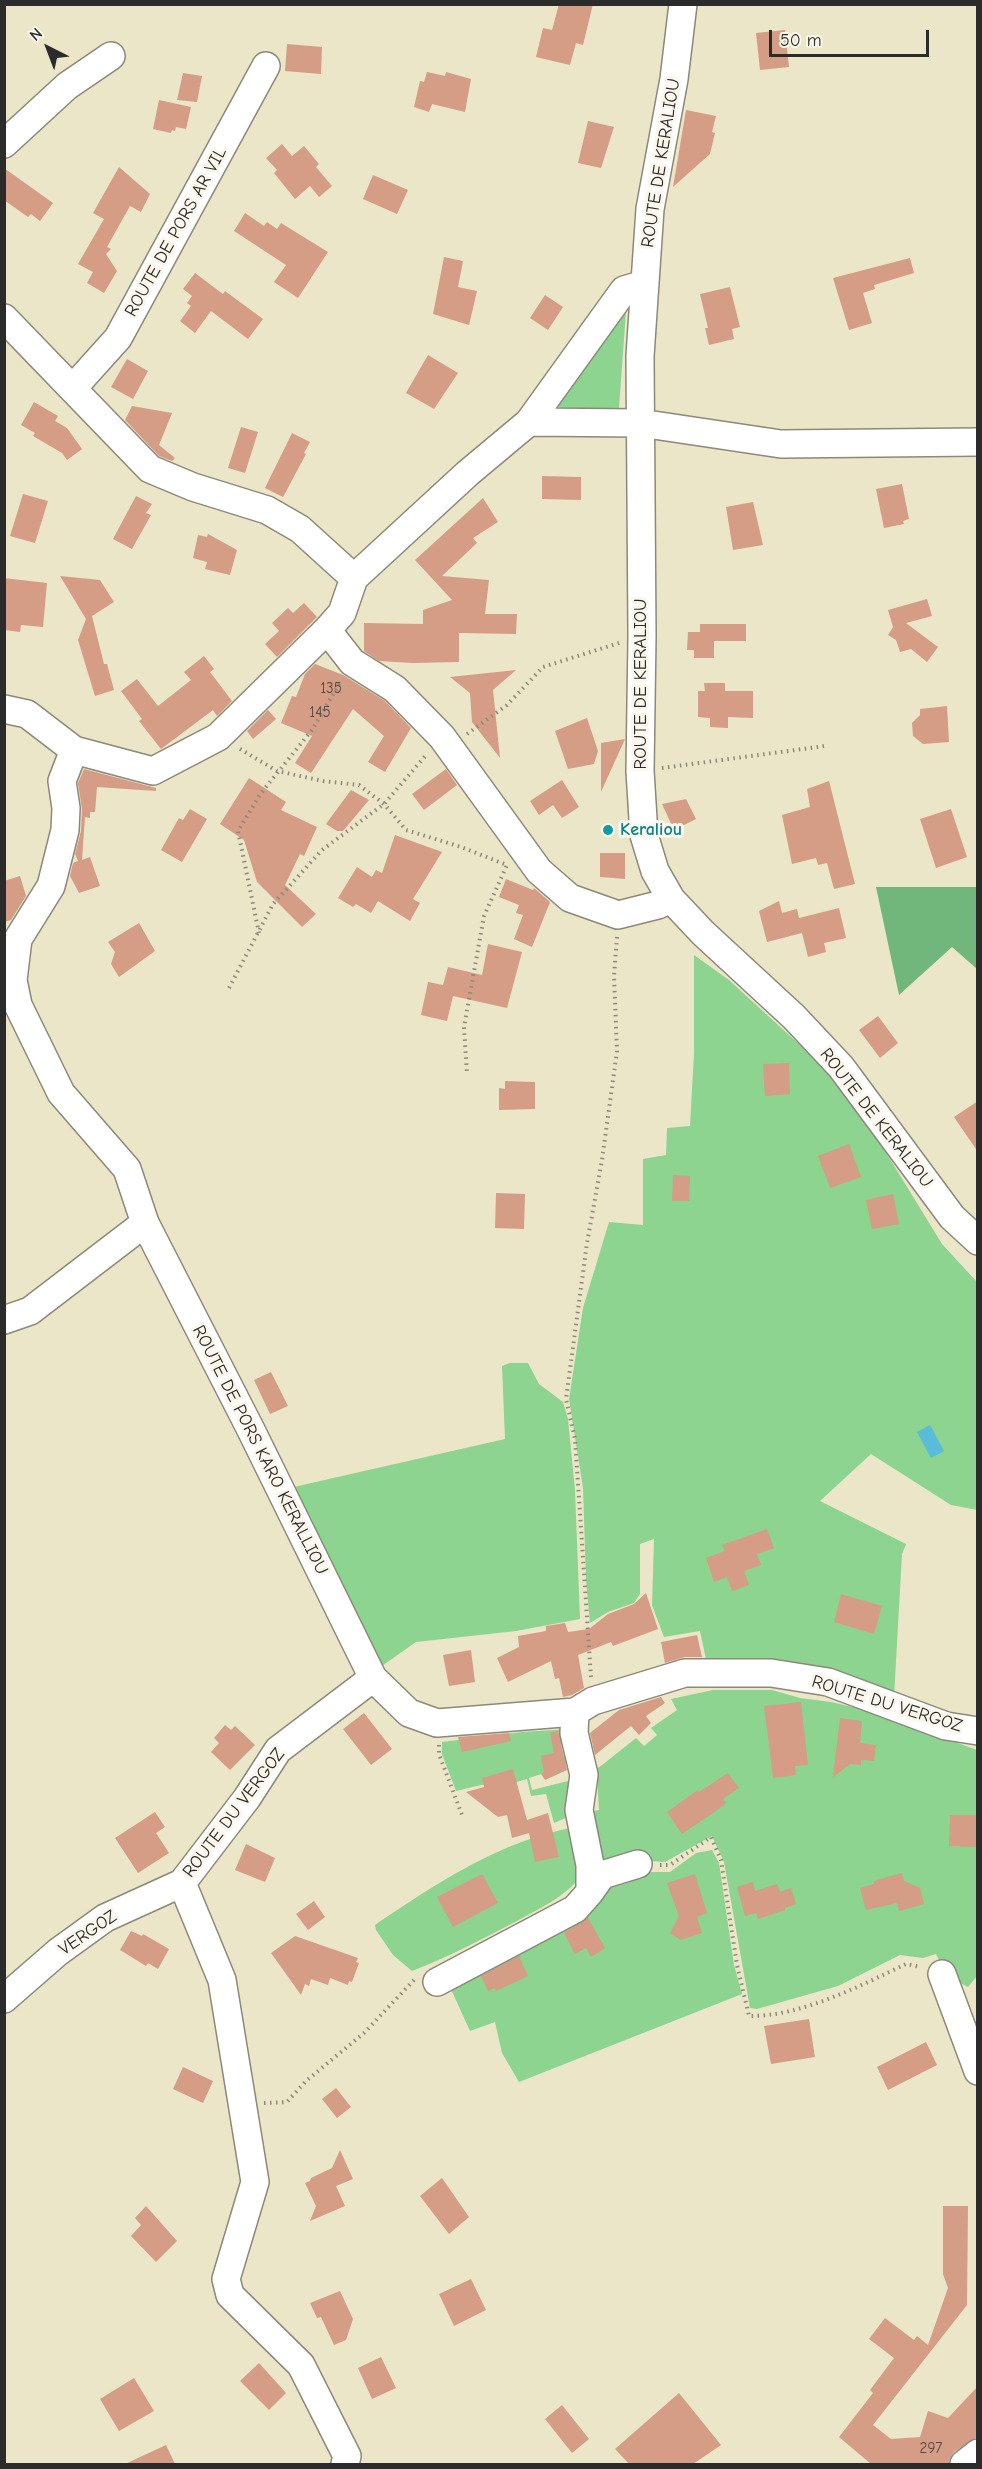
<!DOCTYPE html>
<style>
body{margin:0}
#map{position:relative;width:982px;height:2469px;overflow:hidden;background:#ece6c8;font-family:"Comic Neue",sans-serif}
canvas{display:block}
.frame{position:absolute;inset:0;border:6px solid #2b2b2b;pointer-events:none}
.north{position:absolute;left:18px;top:18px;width:60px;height:60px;-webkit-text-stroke:4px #fbf7ec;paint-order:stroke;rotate:318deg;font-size:16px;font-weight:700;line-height:24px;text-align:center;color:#2b2b2b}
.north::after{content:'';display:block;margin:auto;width:21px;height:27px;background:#2b2b2b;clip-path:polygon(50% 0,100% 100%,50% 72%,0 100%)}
.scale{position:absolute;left:769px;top:30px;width:160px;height:27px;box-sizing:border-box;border:3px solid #2b2b2b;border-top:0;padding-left:8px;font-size:18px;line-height:21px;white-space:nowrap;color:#2b2b2b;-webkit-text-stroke:4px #fbf7ec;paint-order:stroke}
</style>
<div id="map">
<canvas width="982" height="2469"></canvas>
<div class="frame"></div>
<div class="north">N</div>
<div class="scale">50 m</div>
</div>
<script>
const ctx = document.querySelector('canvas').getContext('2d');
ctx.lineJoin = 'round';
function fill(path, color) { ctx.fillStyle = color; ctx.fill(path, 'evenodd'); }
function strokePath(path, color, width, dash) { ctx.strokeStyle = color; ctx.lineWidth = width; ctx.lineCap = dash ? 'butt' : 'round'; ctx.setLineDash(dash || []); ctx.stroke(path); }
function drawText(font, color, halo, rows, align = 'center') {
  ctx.font = font + ' "Comic Neue",sans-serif'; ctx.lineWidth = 6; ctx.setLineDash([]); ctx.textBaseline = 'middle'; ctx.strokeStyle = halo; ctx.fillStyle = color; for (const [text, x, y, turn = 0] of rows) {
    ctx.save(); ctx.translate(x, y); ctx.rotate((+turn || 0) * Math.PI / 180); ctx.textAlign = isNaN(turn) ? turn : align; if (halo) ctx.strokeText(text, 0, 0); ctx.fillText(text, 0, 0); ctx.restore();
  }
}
fill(new Path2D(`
 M626 311 619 408 609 418 566 413 557 406Z
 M694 955 729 980 825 1068 874 1133 942 1244 977 1282V1510L951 1505 871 1454 820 1501 906 1544 902 1554 894 1697 707 1664 700 1631 664 1637 652 1605 654 1539 640 1544V1594L634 1603 608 1612 590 1623 586 1580 583 1488 569 1399 583 1308 609 1222 643 1225V1159L666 1155 667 1128 690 1126 694 1053Z
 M510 1363H528L539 1384 563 1402 568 1419 575 1490 580 1619 516 1631 416 1642 379 1668 285 1489 505 1439 502 1366Z
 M713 1690H772L800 1698 831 1702 870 1711 977 1750V1976L968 1987 947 1976 936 1954 923 1958 900 1955 838 1986 757 2009 750 2008 724 1862 712 1836 665 1862 635 1860 605 1868 589 1812 599 1810 597 1775 590 1772 601 1766 636 1738 644 1746 657 1735 651 1728 677 1710 671 1699Z
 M569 1729 572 1742 556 1745 559 1758 575 1756V1762L547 1768 548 1772 529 1778 532 1790 572 1780 577 1813 554 1823 546 1794 531 1796 527 1779 499 1787 498 1781 456 1791 442 1754V1742L522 1732Z
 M576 1827 579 1879C561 1899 540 1908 517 1921 482 1939 449 1957 412 1971L393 1955 376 1930 375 1925C437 1883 501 1840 576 1827Z
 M712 1850 719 1863 734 1965 742 1994 519 2082 502 2053 495 2022 470 2031 450 1987 630 1872H670L696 1853Z`), '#8cd490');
fill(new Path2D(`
 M876 887H977V969L952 947 899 995Z`), '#71b67a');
fill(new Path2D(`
 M930 1425 944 1451 931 1458 917 1432Z`), '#59bcd8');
fill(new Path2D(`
 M559 4H593L583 45 576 43 570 65 536 57 543 28 552 30Z
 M785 30 789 67 760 70 756 33Z
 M287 44 322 47 321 74 285 71Z
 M427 72 445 76 446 72 471 79 465 112 432 104 429 112 414 107 420 81 424 82Z
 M183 73 202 76 197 102 177 100Z
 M159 100 191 107 186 129 176 127 175 131 172 130 171 133 153 129Z
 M686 110 716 116 712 132 715 133 710 154 673 187Z
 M588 121 614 127 601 168 578 163Z
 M282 144 292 156 304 146 319 164 316 167 332 186 319 197 310 186 295 199 274 173 277 170 266 158Z
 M119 167 150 194 141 212 130 206 107 247 111 249 106 254 117 271 104 293 87 283 93 272 78 264 104 219 93 213Z
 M4 168 53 203 40 221 31 214 28 217 4 200Z
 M373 175 408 190 397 214 363 199Z
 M245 213 264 226 267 222 277 229 281 223 328 252 298 298 274 282 286 265 234 231Z
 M444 257 463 261 458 287 477 291 469 325 433 314Z
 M910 258 914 273 874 285 875 289 863 293 872 323 849 330 833 278Z
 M195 273 223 294 225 291 263 319 248 339 211 311 195 333 180 321 191 306 187 303 192 296 183 289Z
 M730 287 740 327 732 329 734 339 709 345 705 328H708L700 294Z
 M545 295 563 307 548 330 530 318Z
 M428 355 458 373 434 409 406 393Z
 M127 359 148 371 133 399 111 387Z
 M34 402 58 416 55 421 67 428 82 449 67 460 62 453 33 436 35 433 21 425Z
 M132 406 172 413 159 445 175 458 172 461 159 456 125 420Z
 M241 427 258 432 245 473 228 468Z
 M292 433 310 442 304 453 306 454 283 497 265 488Z
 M542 476 581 477V500L542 499Z
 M902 484 909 519 903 521 904 524 884 528 876 489Z
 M23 494 48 501 35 543 10 536Z
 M136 496 152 504 146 513 151 515 132 549 113 539Z
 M483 498 498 522 473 538 477 543 442 576 489 580 485 614H517L516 634 459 633V662L412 663 379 661 364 651V623L423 624V610L452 600 415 560Z
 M753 502 763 545 733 550 726 507Z
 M208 534 237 550 230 575 205 569 207 562 193 558 198 535 207 537Z
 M60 576 100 580 114 602 92 616 104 664H107L114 690 95 696 78 640 86 619Z
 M4 578 47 583 43 627 21 625 20 632 4 630Z
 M927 599 932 616 906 623 938 647 927 662 911 649 900 652 896 640 888 635 893 627 888 610Z
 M304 603 317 617 277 657 265 644 279 631 272 623 288 608 293 613Z
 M700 624H746V641H714V658H694V650H687L688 632H700Z
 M204 656 214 669 210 672 232 701 217 716 213 710 161 749 139 721 142 719 121 691 137 679 158 706 191 680 184 672Z
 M315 664 343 675 385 701 411 728 385 772 368 762 384 736 353 709 311 773 295 763 312 736 281 723 292 696 296 697 305 674Z
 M516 670 493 690 500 758 472 722 470 693 450 677Z
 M704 683H725V691H753V718L728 717V728L710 727V718L698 717V691H705Z
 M947 706 949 742 923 744 913 736 912 723 920 715V709Z
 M268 710 276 719 253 739 247 731Z
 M587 718 598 751 594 764 568 769 555 731Z
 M625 739 601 792V743Z
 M84 769 156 788V791L97 787 95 812H90V818L85 817 82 860 90 857 100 886 79 893 70 876 73 863 78 861 75 854 81 831 82 809 78 783Z
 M446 769 457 785 424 810 412 794Z
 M249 778 286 802 281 810 317 827 304 856 300 854 285 885 316 914 302 927 257 882 244 840 220 824Z
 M562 780 579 807 562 818 553 805 539 815 530 801Z
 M829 781 855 884 834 889 827 863 818 865 816 858 792 864 782 815 810 807 807 789Z
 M351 790 369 800 343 831H337L326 824Z
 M686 799 696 819 674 830 662 804Z
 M190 809 207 819 182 862 161 850 179 818 183 820Z
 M951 809 967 857 936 868 920 819Z
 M395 835 442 852 413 899 420 903 410 921 378 901 371 913 356 904 353 907 338 898 357 867 372 877 376 870 382 873Z
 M600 853H625V879L600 877Z
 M20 876 26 896 11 920 4 922V881Z
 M506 879 533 890 534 888 550 902 532 947 514 939 523 915 516 913 519 905 499 897Z
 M779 901 782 913 797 909 799 918 839 908 846 938 824 943 826 952 808 957 802 933 767 942 759 911Z
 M139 923 155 951 119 977 111 964 115 952 108 942Z
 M488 944 522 952 507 1008 453 996 447 1021 421 1015 428 982 443 985 448 967 482 975Z
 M878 1016 898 1043 880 1058 859 1030Z
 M789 1063 790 1094 765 1096 763 1064Z
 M505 1081 535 1082V1109L499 1110V1088L505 1089Z
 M978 1101V1152L954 1117Z
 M849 1144 861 1177 830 1188 818 1156Z
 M673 1175 690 1176 689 1201H672Z
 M496 1193 525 1194 524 1229 495 1228Z
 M893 1194 899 1224 872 1229 866 1200Z
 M271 1372 288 1406 270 1414 254 1380Z
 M767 1529 774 1548 757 1554 761 1565 744 1571 749 1585 732 1591 727 1577 714 1582 706 1558 725 1551 722 1545Z
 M646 1593 658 1629 613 1646 611 1642 578 1655 584 1688 572 1695 563 1697 559 1678 555 1679 551 1661 508 1682 497 1658 519 1647 518 1636 546 1631V1626L565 1623 568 1632 589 1629 608 1614 634 1604Z
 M841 1594 882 1606 874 1634 834 1622Z
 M697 1635 702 1657H685L665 1663 661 1642Z
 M471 1650 475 1682 449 1686 443 1655Z
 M661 1697 665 1703 646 1716 651 1723 639 1735 631 1726 595 1755 590 1733 619 1710Z
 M801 1702 808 1765 795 1766 796 1775 773 1778 764 1706Z
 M364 1713 392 1749 371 1765 343 1729Z
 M840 1718 862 1721 860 1743 876 1745 874 1761 861 1760V1765L850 1764 833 1777Z
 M225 1725 231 1730 235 1726 255 1745 230 1770 211 1752 219 1743 214 1738Z
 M558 1731 567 1770 545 1780 541 1774 544 1772 541 1756 554 1753 550 1733Z
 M509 1733 511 1741 462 1752 458 1737Z
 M513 1769 527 1820 548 1813 559 1857 535 1862 529 1833 512 1838 507 1815 498 1817 466 1792 484 1787 482 1778Z
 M728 1773 739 1788 723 1799 726 1803 716 1811 682 1834 667 1812 698 1790 699 1792Z
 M155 1812 165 1827 156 1833 169 1853 138 1873 115 1838Z
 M950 1815H978V1847L949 1846Z
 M246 1844 275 1858 265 1882 235 1870Z
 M902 1873 904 1881 920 1888 924 1904 899 1911 897 1903 866 1910 860 1888 874 1884V1881Z
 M482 1874 498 1903 453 1927 437 1897Z
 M695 1874 707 1913 697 1917 702 1933 681 1940 670 1933 679 1916 667 1883Z
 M753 1882 755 1891 777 1884 780 1892 791 1888 796 1904 785 1908V1910L758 1919 756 1913 745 1916 737 1887Z
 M314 1901 325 1917 308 1930 296 1914Z
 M588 1918 605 1948 591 1957 586 1948 575 1954 564 1933Z
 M131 1931 142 1936 143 1934 169 1949 158 1969 148 1963 146 1966 120 1950Z
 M295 1936 358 1958 356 1962 359 1963 352 1982 349 1981 348 1985 330 1978 328 1985 311 1979 309 1986 305 1984 301 1995 271 1953Z
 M519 1956 528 1976 496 1991 495 1988 488 1991 481 1976Z
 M809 2019 815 2057 771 2064 764 2026Z
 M926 2042 937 2065 888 2090 877 2067Z
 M183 2067 213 2081 203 2103 173 2089Z
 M336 2088 351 2107 337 2118 322 2099Z
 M340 2150 353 2179 336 2186 345 2206 310 2221 316 2206 305 2183 310 2181 311 2178 332 2168Z
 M442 2178 469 2217 449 2234 420 2196Z
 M146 2206 177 2241 156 2262 131 2236 141 2225 135 2218Z
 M943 2206H968L967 2305 873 2425 891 2439 920 2437 928 2411 948 2418 978 2386V2436L954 2452 950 2458 949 2464H871L839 2437 873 2393 870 2390 894 2358 869 2339 885 2318 914 2340 917 2336 928 2345 948 2288 943 2274Z
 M471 2279 486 2310 454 2326 439 2294Z
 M340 2291 353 2319 346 2340 334 2345 321 2317 317 2318 310 2303Z
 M381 2357 396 2388 372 2399 358 2368Z
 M259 2363 286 2393 269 2410 240 2381Z
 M134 2378 154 2411 119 2431 100 2399Z
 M679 2393 721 2445 693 2464H629L615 2449Z
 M562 2405 589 2439 572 2453 545 2419Z
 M166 2445 175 2464H125Z`), '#d59c86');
const minor = new Path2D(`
 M683 4 674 79 650 209 640 356 642 636 640 771 644 835 655 871 671 899 703 933 794 1017 841 1067 952 1217 978 1241
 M4 144 67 86 111 56
 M4 318 150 469 193 487 267 510 300 529 354 578
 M73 388 118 338 266 66
 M529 422 640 423 781 444 978 442
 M327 630 352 662 395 689 442 737 539 871 570 898 618 915 658 905 671 899
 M4 709 27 714 74 750 153 771 218 737 327 630 342 613 354 578 468 473 529 422 624 290 644 284
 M74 750 62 781 66 808 65 830 51 886 18 939 13 980 18 1005 61 1093 127 1169 145 1223 251 1430 373 1678
 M4 1320 30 1311 145 1223
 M575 1712 574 1733 584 1775 579 1810 590 1865V1892L602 1875 638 1864
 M942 1974 978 2071
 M437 1982 575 1909 590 1892
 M4 1999 58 1952 105 1918 182 1883
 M345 2464 347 2456 301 2365 230 2295 226 2279 255 2182 222 1980 182 1883 247 1798 278 1750 373 1678 409 1713 437 1723 575 1712 593 1701 685 1673H771L828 1682 946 1726 978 1731
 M964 2464 978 2453`);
strokePath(minor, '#8c887a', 30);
strokePath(new Path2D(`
 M467 734 507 705 543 667 619 643
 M240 749 277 771 323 781 359 785 384 804 406 830 461 847 507 865 484 916 464 1027 467 1075
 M662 768 825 746
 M259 933 238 831 261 793 312 730 341 681
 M229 988 273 904 322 850 384 804 427 754
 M591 1677 575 1439 566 1399 587 1243 602 1160 617 1051 614 976 617 937
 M439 1745V1754L462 1815
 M660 1865H670L711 1837 721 1860 737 1965 749 2016C800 2017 862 1985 906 1964L920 1967
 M264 2103 287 2102 306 2081 364 2033 414 1980`), '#8c887a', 4, [1.5, 4.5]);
strokePath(minor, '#fff', 27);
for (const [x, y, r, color] of [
 [608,830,6,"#0f9aa8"]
]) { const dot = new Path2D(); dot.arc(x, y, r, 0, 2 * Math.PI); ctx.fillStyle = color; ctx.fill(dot); strokePath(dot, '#fbf7ec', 2); }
drawText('15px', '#564742', null, [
 ["135",331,689],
 ["145",320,713],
 ["297",931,2449]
]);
drawText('18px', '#2b2b2b', '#fbf7ec', [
 ["ROUTE DE KERALIOU",661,163,-81],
 ["ROUTE DE PORS AR VIL",176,232,-61],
 ["ROUTE DE KERALIOU",641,684,-90],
 ["ROUTE DE KERALIOU",876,1118,52],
 ["ROUTE DE PORS KARO KERALLIOU",260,1450,63],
 ["ROUTE DU VERGOZ",887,1704,17],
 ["ROUTE DU VERGOZ",234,1813,-53],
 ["VERGOZ",88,1933,-34]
]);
drawText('bold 18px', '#0d838f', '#fbf7ec', [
 ["Keraliou",620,830]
], 'left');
</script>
